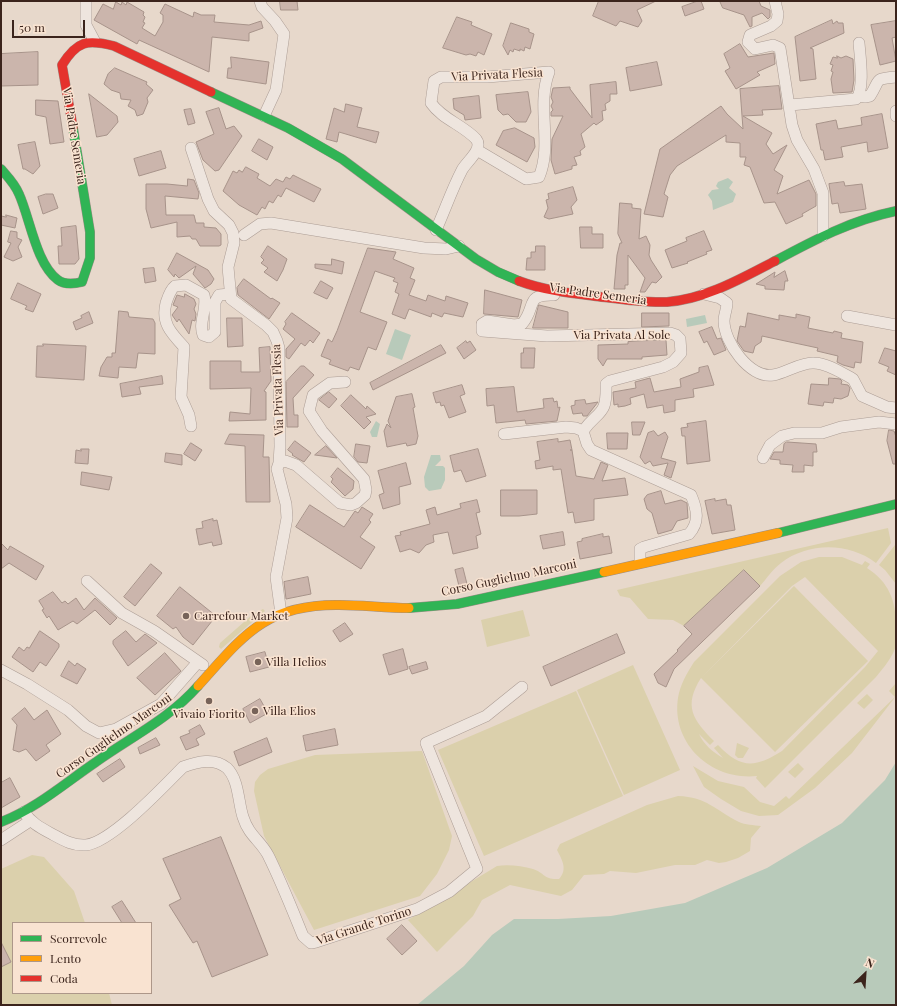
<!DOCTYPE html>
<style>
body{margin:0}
#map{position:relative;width:897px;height:1006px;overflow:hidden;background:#e7d8cb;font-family:"Playfair Display",serif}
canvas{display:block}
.frame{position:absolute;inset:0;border:2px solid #3b241c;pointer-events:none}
.legend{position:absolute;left:12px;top:922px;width:140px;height:72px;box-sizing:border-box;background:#f9e3d1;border:1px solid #ad9789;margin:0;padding:5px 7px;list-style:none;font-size:12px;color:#3b241c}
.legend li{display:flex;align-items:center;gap:8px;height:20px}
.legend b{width:20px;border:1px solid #ad9789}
.north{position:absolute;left:845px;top:954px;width:40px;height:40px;-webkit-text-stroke:3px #f9e3d1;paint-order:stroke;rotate:25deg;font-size:11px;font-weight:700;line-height:16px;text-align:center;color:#3b241c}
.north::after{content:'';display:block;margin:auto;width:14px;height:18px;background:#3b241c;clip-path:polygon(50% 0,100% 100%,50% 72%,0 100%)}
.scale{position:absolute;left:12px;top:20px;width:73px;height:18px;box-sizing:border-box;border:2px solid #3b241c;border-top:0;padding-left:5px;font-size:12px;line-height:14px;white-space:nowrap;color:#3b241c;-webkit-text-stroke:3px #f9e3d1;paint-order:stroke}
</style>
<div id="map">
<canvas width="897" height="1006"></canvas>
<div class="frame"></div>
<ul class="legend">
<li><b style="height:5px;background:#30b455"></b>Scorrevole</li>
<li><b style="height:5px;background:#ff9f0a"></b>Lento</li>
<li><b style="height:5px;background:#e5322d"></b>Coda</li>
</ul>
<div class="north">N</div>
<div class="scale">50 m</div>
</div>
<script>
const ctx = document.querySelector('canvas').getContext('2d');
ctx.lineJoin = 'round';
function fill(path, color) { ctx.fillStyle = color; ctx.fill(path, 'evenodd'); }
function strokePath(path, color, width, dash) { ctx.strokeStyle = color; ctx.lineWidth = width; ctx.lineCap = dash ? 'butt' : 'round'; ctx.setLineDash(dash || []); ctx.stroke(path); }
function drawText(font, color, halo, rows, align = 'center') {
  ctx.font = font + ' "Playfair Display",serif'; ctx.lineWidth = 3; ctx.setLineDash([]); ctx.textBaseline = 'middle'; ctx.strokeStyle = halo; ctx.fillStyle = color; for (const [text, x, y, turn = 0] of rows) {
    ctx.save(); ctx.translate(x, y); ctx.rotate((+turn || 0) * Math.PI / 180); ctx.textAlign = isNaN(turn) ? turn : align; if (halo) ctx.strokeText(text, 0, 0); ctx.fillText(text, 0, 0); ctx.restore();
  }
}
fill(new Path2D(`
 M888 528 891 543 876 563C849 542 808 542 781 563 773 569 767 578 760 586L744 570 684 626 673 620 648 619 630 598 620 596 617 590Z
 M895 545 896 546V584L885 570 879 565Z
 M819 557H842L862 565 865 561 870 564 867 568C889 582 896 601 896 626 896 632 897 639 896 645 893 657 884 667 876 677L765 788 756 778 757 776C712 781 671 744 678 698 680 685 687 673 694 662L780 576 801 562ZM805 577 878 651 865 667 782 751C755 768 741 769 718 745L714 748 723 758C713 752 704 745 699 734L710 745 714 741C693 720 683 706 701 678L775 752 868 661 794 586 702 677 792 586Z
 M263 609 265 611 221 649 219 647 220 643 252 615Z
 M523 610 530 636 487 647 481 620Z
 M633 665 680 770 624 795 577 690Z
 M896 683V696L852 753 815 788 778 815 759 816 741 811 721 799 704 787 693 766 718 781 744 787 760 802 774 806 786 796 789 799 895 697 889 691Z
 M576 691 623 796 484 856 438 750Z
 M867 694 873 700 864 709 857 703Z
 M737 743 749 748 743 758H738L735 755Z
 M422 751 452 836 449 850 437 874 420 896 314 930 264 836 254 791 255 782 260 775 268 769 315 755Z
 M798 763 804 769 795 778 788 772Z
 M678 796C707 797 715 810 739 822 745 825 754 825 761 826L751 838 750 851 738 858 726 862 719 863 707 860 695 865H675L636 873 610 871 604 874 584 875 572 890 561 896 510 885 482 900 473 916 437 952 408 920 497 866C508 864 522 866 533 869 545 873 544 880 559 879 568 869 562 860 557 850L560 844 647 805Z
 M32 855 44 857 74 891 85 923H13V993H109L112 1005H1V869Z`), '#dbd0ac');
fill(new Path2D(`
 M728 178 733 182 729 188 736 194 733 202 713 210 712 201 708 195 712 190 719 189 716 186 718 182Z
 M705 315 707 323 687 327 686 319Z
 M395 329 411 335 402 360 386 354Z
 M376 421 380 424 377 437H372L370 432Z
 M431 455H440L441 460 435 466H443L445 468V480L441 489 429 491 425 487 424 477Z
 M896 762V1005H417L464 966 492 935 514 919H558L611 916 685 903 767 868 842 823 885 780Z`), '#b8caba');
const building = new Path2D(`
 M280 1H297L298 10H281Z
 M599 1H656L637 10 642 21 638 27 620 21 616 26 593 16Z
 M698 1H701L704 9 685 16 682 7Z
 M720 1H759L761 6 770 10V17L768 19 762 13 752 17V26L750 27 744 15 723 8Z
 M116 2 121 5 122 2 126 5 127 2 144 12 143 15 145 17 143 22 145 23 142 28 155 36 163 22V15L160 13 165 4 193 17 194 12 201 15H215L214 22 249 25 261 21 263 28 249 33V41L212 37 209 72 139 40 137 44 94 20 103 4 113 9Z
 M457 17 472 22 471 25 492 34 484 55 478 52 476 56 470 54 466 55 443 48Z
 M832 20 833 24 837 21 838 23H843L844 33 810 48 813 49 816 79 800 81 795 37Z
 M896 21V37L892 38 896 61 880 65 871 25Z
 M511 23 529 29V32L534 34 530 49 525 47 524 51 520 49V51L514 49 513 52 510 50 508 55 503 46Z
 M740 44 748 57 774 53 775 64 757 72 760 75 736 89 725 71 730 68 724 54Z
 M38 52V85L1 86V54Z
 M837 56 841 58 846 56 853 59 854 80 852 92 833 93 831 79 833 72 831 71 833 65 830 64 833 57 837 58Z
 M231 57 269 62 266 84 227 78 228 68H231Z
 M657 62 662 85 630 91 626 68Z
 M115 68 147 82 146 84 153 90 147 98 148 102 143 114 137 116 135 110 128 106 131 100 121 99 120 93 111 90 104 84 108 74Z
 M616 82 617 94H610V101L605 104 606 110 602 111 603 120 596 125 594 123 581 134 585 147 580 151 581 155 574 157 577 165 572 166V169L555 174 551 160 552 139 563 116H551V112L553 110 551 106 553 102 551 97 553 88 570 87V89L592 118 590 85Z
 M779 86 782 109 762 110 763 115 743 116 772 133 766 144 773 154 787 145 774 170 783 176 777 194 809 180 816 194V206L802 214 803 216 786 224 775 202 764 203 750 167 744 165 746 157H740V143L726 142V135L677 166 670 175 664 194 668 197 663 217 644 214 660 149 721 106 727 114 743 129 740 89Z
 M528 92 531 112 526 122H516L508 114 503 115 498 110 496 95Z
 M89 94 117 116 118 122 107 135 97 137Z
 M479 96 481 118 465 120 464 115 454 109 453 99Z
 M36 100 58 101 64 142 50 144 46 117 36 115Z
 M346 104 362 108 357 127 379 132 376 143 339 132 337 142 326 139 334 108 344 112Z
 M219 108 226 129 234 126 242 136 219 170 215 171 203 160 196 142 214 134 206 112Z
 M191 109 195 123 188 125 184 110Z
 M882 114 888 148 868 152 867 142 841 147 843 157 825 160 823 150H821L816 124 836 120 838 129 862 125 861 118Z
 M515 128 534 138 535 147 527 162 496 145 503 131Z
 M259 139 273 147 267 160 252 151Z
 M35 142 40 166 33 174 25 169H23L18 145Z
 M161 151 166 168 139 176 134 159Z
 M246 167 259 174 257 178 270 186 276 179 283 182 286 177 290 179 293 175 321 189 314 202 286 188 281 197 278 195 273 203 269 201 265 209 262 207 257 215 239 205 223 191 233 171 237 173 239 170 242 172Z
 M188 179 194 180 199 193 198 199 165 196 166 215H194L196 223H204V227L216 228 221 234V245L219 246H200L196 239H192L190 236 177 237V222L151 228 146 209V184H167L187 186Z
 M844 182 845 186 862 184 866 209 840 213 838 203 832 204 829 184Z
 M573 187 577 200 571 207 573 214 549 219 544 217 548 208 546 200 549 199 548 194Z
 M46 194H53L58 208 43 214 38 197Z
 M620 203 632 204V208L641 209 639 239 646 236 650 245 649 255 651 260 662 277 656 283 652 282 645 292H640L645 278 628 255V285H625V289H614L617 255 620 243H622L618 234Z
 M6 215 17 218 15 228 1 225V216L6 217Z
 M76 226 79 259 75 264H59L58 246H62L61 228Z
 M580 227H592V234H603V248H581Z
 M11 231 17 232V238L22 240 18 247 22 257 13 261 4 257 11 243 8 242Z
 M704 231 712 250 706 252 707 254 687 262 688 263 672 268 665 250 687 241 686 238Z
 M268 246 287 259 283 270 277 281 264 272 268 268 261 263 264 260 261 257Z
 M536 246H545V270H526L527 258H531V252H535Z
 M368 248 396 252 393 259 414 268 410 278 415 280 409 295 426 301 428 295 445 301 446 296 468 303 463 317 444 313 442 317 432 313 431 317 409 309 405 319 392 314 399 294 395 292 398 283 393 281 395 278 375 271 360 312 387 322 376 350 368 347 359 370 350 367 348 371 329 364 331 360 321 356 328 339 332 342 337 331Z
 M177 253 208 270 214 279 211 284 205 288 193 274 196 266 179 278 175 274 174 277 168 270Z
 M332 259 344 262 342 274 315 268V264L331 265Z
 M154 268 156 281 145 283 143 269Z
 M785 271 788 281H785L784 290 765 289V286L756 284 775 272 774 277Z
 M244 279 271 299 272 298 280 303 269 319 238 295 237 288Z
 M321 281 333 288 327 299 314 293Z
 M18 283 41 294 33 312 25 309 27 306 11 299Z
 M485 290 522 300 518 317 484 314Z
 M185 294 194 299 196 304 194 309 196 314 195 321 192 320 189 334 179 319 177 322 172 315 178 307 173 305 177 295 184 297Z
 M539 305 568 312V328H533Z
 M119 311 128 312 129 317 153 319 155 323V354L138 353 136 368 119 367 118 378 99 376 101 367 107 357H112V353H115Z
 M89 312 93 323 76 330 73 322 82 318 81 316Z
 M292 313 320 333 313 343 310 340 305 346 301 343 289 359 286 357V349L295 339 283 329 286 324 285 322Z
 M642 313H669V326L642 327Z
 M748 313 779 320V315L796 318V314L810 317 808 328 833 333 834 331 842 333 841 338 863 342 861 363 855 362 854 368 843 365 837 362 838 356 817 351 818 348 762 336 761 342 755 346 753 353 744 351 737 341 740 326 745 327Z
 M227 318H242L243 346 228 347Z
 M712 327 717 339 721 338 726 350 714 355 707 341 704 343 699 332Z
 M666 340 667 355 642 357V359H607L603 366 598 359V345L628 344V342Z
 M466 341 467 343 470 341 476 350 464 359 457 348Z
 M43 344 86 346 84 380 36 377 37 346H43Z
 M441 345 446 353 373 390 370 383Z
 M270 347 271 381 264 391 266 392V420L229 421 230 412 250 414 251 388 210 389V361H241V372H260L259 348Z
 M524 348H535L534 368H521V353H523Z
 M885 348 896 351V375L887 371 889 367 879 363Z
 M301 366H304L314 375 293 398 294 415H298V427H287L286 382Z
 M708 366 714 385 693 389 694 397 675 400V411L664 413 663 405 647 408 644 394 630 398 631 404 625 406 618 407V404L614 405 613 392 636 388 635 382 650 378 654 392 681 387 680 379 699 372V368Z
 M162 376 163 384 139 387 141 394 122 397 120 384Z
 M829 378 840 379 842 381 841 384 848 385 850 388 848 396 841 399 834 398 833 403 824 402 823 406 808 404 811 384 828 385Z
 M462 385 465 394 460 396 466 412 449 418 444 405 441 406 440 402 436 403 433 393Z
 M514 387 517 412 544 408 543 399 553 398 554 402 557 401 558 408 560 407 557 421 526 424 525 420 496 423 494 405 487 406 486 389Z
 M329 392 337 399 329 408 319 400Z
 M412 394 415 407 413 408 418 436 416 444 407 446 406 443 387 447 384 431 387 424 391 428 388 421 396 397Z
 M351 395 366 409 367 406 376 414 366 417 371 422 364 429 341 406Z
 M585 400 586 404 598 402 587 416H583L582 413 573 414 571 406 575 405V401Z
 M706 421 710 461 687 464 685 436H682L681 428 688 427 687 424Z
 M632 422H645L640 435H633Z
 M889 430 894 431 896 437V464H893L887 441Z
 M654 431 658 436 665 432 668 437 661 458 676 462 671 478 664 475 668 463 653 466 650 461 645 464 640 457 648 433Z
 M607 433H628L627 449H608Z
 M230 434 264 435 263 457H269L270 502H246L245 446 225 444Z
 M558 439V442L570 440 572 450H570H572L576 476 594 479 601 462 608 465 602 481 625 478 628 495 594 499V520L575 523 573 512 568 513 561 469 553 470V466L536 469 535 461 540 460 537 442Z
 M295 441 311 453 304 462 292 455 293 454 288 450Z
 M787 442 816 444 817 452H813V466L804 465V472H792L793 465 780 464V460L770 459 774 452H783L784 444Z
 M191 443 202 450 195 461 184 454Z
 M356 444 370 446 367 463 358 462 354 457Z
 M326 446 337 458 315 455Z
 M81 449H89L88 464 75 463 76 450 81 451Z
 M478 449 486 476 466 482 461 470 454 472 450 456Z
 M166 453 182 455V465L165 462Z
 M406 463 411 484 399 487 400 504 383 509 379 495 384 493 378 471Z
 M338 468 354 481 353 489 345 496 331 482 333 479 331 477Z
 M82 472 112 477 109 490 81 485Z
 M501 490H537V514L519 516H501Z
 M661 491 665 504 681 500 687 503 688 518 677 521 672 530 658 534 652 513 647 509 644 499 647 495Z
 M715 499V501L726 499 727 505H731L735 530 712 534 705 501Z
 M477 500 480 512 476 513 481 534 476 536 478 548 453 554 448 532 433 535 434 542 426 545 419 553 410 549 400 552 395 536 401 535 400 532 430 524 426 510 435 507 437 515 461 508 460 504Z
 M310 505 344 527 355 511 358 513 362 507 373 514 369 520 371 522 360 537 375 547 361 569 296 527Z
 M213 519V521L217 520 222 544 213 546 212 542 199 545 196 529 203 528 202 522Z
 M563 532 565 545 543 549 540 536Z
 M603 534V537L609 536 612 553 580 559 577 542 582 541V539Z
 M1 543 8 550 10 546 44 566 36 580 9 563 1 569Z
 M151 564 162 573 135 606 124 597Z
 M463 568 468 588 460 590 455 570Z
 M744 570 760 586 674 669 666 687 658 683 654 674 678 651 677 650 692 634 684 626Z
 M308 577 311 594 286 599 284 582Z
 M180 587 216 616 193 645 183 637 176 627 173 629 157 616Z
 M53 592 62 603 65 601 68 604 76 598 84 610 95 598 117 618 110 625 95 610 77 624 73 621 58 630 49 616 47 618 42 610 44 609 39 601Z
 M345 623 353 634 340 642 333 631Z
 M40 631 59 644V647L46 666 40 662 33 672 12 657 19 647 24 651 27 647 29 648Z
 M126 631 136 642 145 634 157 643 128 666 113 644V641Z
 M617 634 625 653 551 686 543 667Z
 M403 649 408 669 389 675 383 655Z
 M265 652 269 667 250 672 246 657Z
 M165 653 181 671 155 695 137 678Z
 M69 661 75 666 77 663 86 669 77 684 61 676Z
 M426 662 428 669 412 674 409 667Z
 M260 699 268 713 250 723 243 709Z
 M25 708 34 720 47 710 61 734 46 745 50 751 36 761 26 749 19 752 13 750 17 725 12 719Z
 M200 725 205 734 196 739 199 745 186 750 180 737 190 733 189 731Z
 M335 729 338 745 306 751 303 736Z
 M156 738 160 745 140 754 138 748Z
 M267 738 272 752 239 766 234 752Z
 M120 759 125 767 103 782 97 774Z
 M10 778 20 797 1 808V783Z
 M221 837 268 955 212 977 197 941 193 943 169 905 181 899 163 859Z
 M122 901 136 923H122L112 907Z
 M402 925 417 941 402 955 387 939Z
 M1 942 11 962 1 967Z`);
fill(building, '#cbb5ac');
strokePath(building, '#a7938a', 1);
const street = new Path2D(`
 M86 1V25L94 40
 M260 1 262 7 275 21 284 34 276 90 264 116
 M775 1 778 14 777 21 771 26 750 35 748 42 755 49 773 45 780 48 792 125 797 140 814 169 823 193V236
 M859 96 865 97 870 96C881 79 873 79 896 77
 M790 105 856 99C865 90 860 56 859 43
 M896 111V116
 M191 148 208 199 214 211 229 225 233 233 234 243 228 267 231 299 266 325 273 332 277 341 279 348 280 447 279 463 277 469 286 504 287 518 276 577 281 614
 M436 230C445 210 452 189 462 170 466 162 484 149 476 139 463 125 442 119 431 103L434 81 441 77H487L549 72C536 106 553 144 539 177L526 179 477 150
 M244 235 260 224 271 223 424 248 446 249 459 246
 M704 294 720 298 727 303C727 309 724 315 724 321 724 342 750 379 773 375 786 373 801 362 814 363 827 363 842 373 853 379L862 396 887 407 896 408
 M554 295C524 294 537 307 522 324L514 325 487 321 482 324V331L547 336 670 333 676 335 680 339 681 353 673 362 663 367 610 381 606 384C607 417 599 409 583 431
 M847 316 896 325
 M191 426 189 415 181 397 184 347C171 333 161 323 166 303 168 297 170 290 175 286L186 285 204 295C208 309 198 322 203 335L209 337 215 332V302L219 295 230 294
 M504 434 566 427 576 428 583 431 587 444 591 450 691 495C697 509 700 522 689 534L644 547 640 549V562
 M763 458 770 445 782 436 794 433H822L841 427 879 422 896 424
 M279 463 285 461 296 465 340 503 351 505 356 503 365 495 366 490 364 479 322 431 309 411 313 395 330 383 345 382
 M87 581 122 613 154 631 203 665
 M1 670 27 684 68 710 86 726 99 733 116 729 161 704 198 662
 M24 812C31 823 41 828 52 834 63 840 73 846 86 845 112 842 164 786 183 767 197 762 214 757 227 768 239 780 238 802 243 817 249 836 260 840 268 855 281 881 292 909 303 936L311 943 316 942 417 909 449 892 477 869 426 743 486 716 522 687
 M1 840 30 821`);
const fast = new Path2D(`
 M211 92 288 128 342 159 476 259 498 272 519 281
 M1 169C8 177 15 184 19 194 30 218 36 264 58 280 65 285 74 284 82 282L90 258V232L73 128
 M775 261C814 240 852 220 896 211
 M778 533 896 504
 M409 608 457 604 604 572
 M1 822C37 808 65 783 96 762 131 737 169 719 198 686`);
const slow = new Path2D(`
 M604 572 778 533
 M198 686C243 636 265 604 339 605 362 605 386 608 409 608`);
const jam = new Path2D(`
 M73 128 62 65C77 41 87 39 114 46L211 92
 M519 281C543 290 569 293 594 296 618 299 643 303 667 302 706 299 742 278 775 261`);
strokePath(street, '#ac9d95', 12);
strokePath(fast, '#9c8d85', 10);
strokePath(slow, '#9c8d85', 10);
strokePath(jam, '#9c8d85', 10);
strokePath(street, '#eee5de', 11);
strokePath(fast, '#30b455', 9);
strokePath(slow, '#ff9f0a', 9);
strokePath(jam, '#e5322d', 9);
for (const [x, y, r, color] of [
 [186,616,4,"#776359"],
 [258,662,4,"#776359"],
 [209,701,4,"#776359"],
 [255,711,4,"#776359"]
]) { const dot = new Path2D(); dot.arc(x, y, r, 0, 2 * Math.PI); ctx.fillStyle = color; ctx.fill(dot); strokePath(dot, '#f9e3d1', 1.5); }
drawText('12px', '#3b241c', '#f9e3d1', [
 ["Via Privata Flesia",497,75,-3],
 ["Via Padre Semeria",74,136,81],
 ["Via Padre Semeria",598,294,8],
 ["Via Privata Al Sole",622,335],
 ["Via Privata Flesia",278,390,-92],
 ["Corso Guglielmo Marconi",509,578,-12],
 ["Corso Guglielmo Marconi",114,736,-35],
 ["Via Grande Torino",364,926,-18]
]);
drawText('12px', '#3b241c', '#f9e3d1', [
 ["Carrefour Market",194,616],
 ["Villa Helios",266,662],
 ["Villa Elios",263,711],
 ["Vivaio Fiorito",209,714,"center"]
], 'left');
</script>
